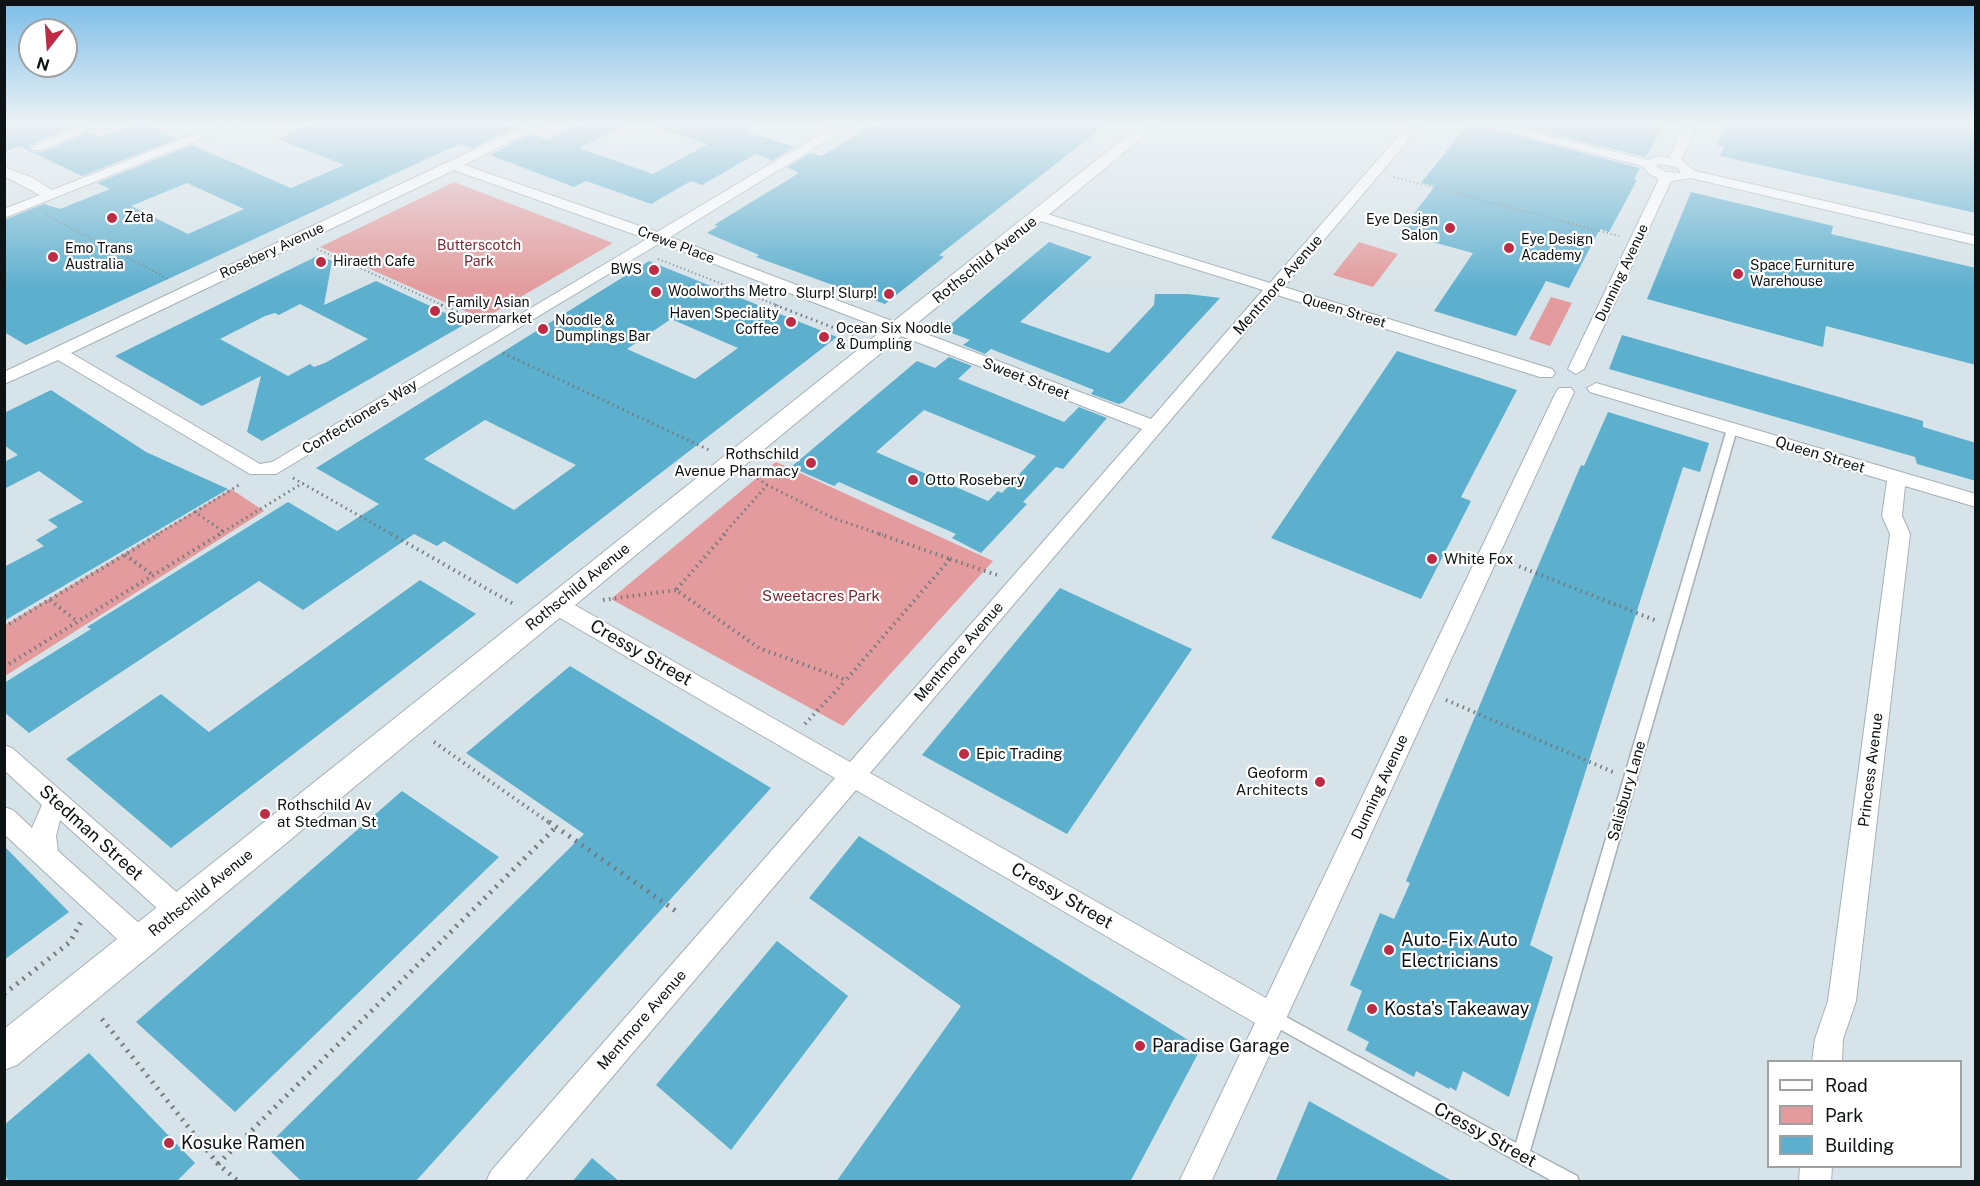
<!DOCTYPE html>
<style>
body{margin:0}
#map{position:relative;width:1980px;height:1186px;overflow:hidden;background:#d6e3e8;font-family:"Public Sans",sans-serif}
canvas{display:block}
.frame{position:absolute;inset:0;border:6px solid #0d1214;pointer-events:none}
.legend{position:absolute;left:1767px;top:1060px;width:195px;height:108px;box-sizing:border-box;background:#fff;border:2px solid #9ea0a1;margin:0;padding:8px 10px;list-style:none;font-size:18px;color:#0d1214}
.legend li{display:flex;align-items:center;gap:12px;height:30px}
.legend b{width:30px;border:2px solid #9ea0a1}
.north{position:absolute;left:18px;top:18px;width:60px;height:60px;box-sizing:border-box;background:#fff;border:2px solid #9ea0a1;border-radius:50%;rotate:197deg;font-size:16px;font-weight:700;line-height:24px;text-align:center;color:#0d1214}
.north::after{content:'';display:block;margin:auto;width:21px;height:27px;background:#bd2c44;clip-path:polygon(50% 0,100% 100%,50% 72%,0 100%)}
</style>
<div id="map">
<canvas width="1980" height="1186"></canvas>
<div class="frame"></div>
<ul class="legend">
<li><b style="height:8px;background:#fff"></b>Road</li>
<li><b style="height:16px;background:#e39b9d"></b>Park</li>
<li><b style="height:16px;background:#5dafce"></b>Building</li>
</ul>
<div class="north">N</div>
</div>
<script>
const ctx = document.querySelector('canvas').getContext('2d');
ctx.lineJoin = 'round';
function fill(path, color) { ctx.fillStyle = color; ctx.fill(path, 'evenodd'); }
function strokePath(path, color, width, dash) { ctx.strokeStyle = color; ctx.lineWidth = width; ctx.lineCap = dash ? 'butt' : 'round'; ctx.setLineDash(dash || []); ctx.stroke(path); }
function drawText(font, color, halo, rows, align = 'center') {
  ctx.font = font + ' "Public Sans",sans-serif'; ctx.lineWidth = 4.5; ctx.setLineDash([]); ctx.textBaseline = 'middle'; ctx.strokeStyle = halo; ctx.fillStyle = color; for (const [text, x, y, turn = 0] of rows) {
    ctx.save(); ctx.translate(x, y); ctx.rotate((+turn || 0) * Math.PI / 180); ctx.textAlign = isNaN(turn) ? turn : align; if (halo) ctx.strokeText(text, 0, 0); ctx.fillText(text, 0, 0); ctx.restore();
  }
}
fill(new Path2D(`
 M454 182 613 243 483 319 320 247Z
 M1359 242 1398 254 1373 287 1333 275Z
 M1551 297 1572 303 1550 346 1529 339Z
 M776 462 993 561 843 726 611 599Z
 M231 489 264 511 5 676V625Z`), '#e39b9d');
fill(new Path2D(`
 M18 123H63L72 127 30 145 29 148 33 152H44L88 132 101 137 139 123 177 139 82 176 19 146 4 152V129Z
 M316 123H503L515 128 472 148 461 144 450 148 26 345 4 332V220L44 204 60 209 110 189 97 183 192 145 291 188 344 165 278 139ZM187 183 244 209 188 234 131 206Z
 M582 123H629L579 148 653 174 708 144 656 127 657 123H759L745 131 794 147 772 161 756 154 702 185 691 181 651 204 586 181 574 187 490 155 531 134 548 140Z
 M876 123H1108L939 255 944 257 885 304 756 257 759 255 707 233 718 226 714 225 799 173 787 167 811 153 822 156Z
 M1469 123 1640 168 1634 179 1637 180 1609 232 1600 229 1569 288 1546 281 1516 336 1434 311 1473 253 1399 233 1435 186 1421 183Z
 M1506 123H1664L1646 157Z
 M1727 123H1976V213L1720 156 1724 147 1717 145Z
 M1691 192 1833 226 1831 234 1976 268V365L1826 326 1823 347 1647 299Z
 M1049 242 1092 257 1020 322 1109 353 1154 305 1155 294H1188L1220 298 1124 402 1119 404 1091 394 1094 390 991 349 985 354 963 345 970 340 944 330Z
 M319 255 332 261 324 305 376 281 467 323 262 441 247 432 261 376 202 406 115 356ZM300 304 368 339 325 363 314 367 310 364 288 376 220 339 265 316 275 313 279 315Z
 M649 261 837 337 517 584 444 541 437 546 414 534 303 610 259 581 29 733 4 712V683L91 629 87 627 288 502 337 531 379 504 316 468ZM671 319 738 348 695 379 627 349ZM485 420 576 465 514 510 424 459Z
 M1622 335 1923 421V427L1976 443V481L1917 464 1915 457 1609 369Z
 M1397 351 1517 390 1461 497 1471 501 1421 599 1271 538Z
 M949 357 972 366 958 379 1064 422 1079 407 1107 418 1063 469 1056 467 1023 502 1027 504 981 553 952 538 956 534 839 482 834 486 791 467 917 361 935 368ZM924 410 1036 456 1002 493 998 491 988 501 876 452Z
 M51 390 146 452 228 489 4 621V567L44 546 36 540 58 527 48 520 83 502 39 471 4 489V462L18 455 4 445V413Z
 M1608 412 1709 443 1700 472 1683 467 1530 945 1553 957 1509 1097 1463 1071 1456 1091 1450 1087 1449 1089 1416 1071 1414 1077 1365 1050 1369 1042 1347 1030 1362 991 1350 985 1380 913 1394 919 1410 883 1406 881 1533 578 1581 465 1584 466Z
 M420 580 476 614 171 848 66 759 161 694 209 732Z
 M1060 588 1192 649 1067 834 922 755Z
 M570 666 771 788 415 1182H302L266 1147 584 834 466 753Z
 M402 791 499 857 235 1112 136 1022Z
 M859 836 1201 1048 1130 1182H836L961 1006 809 898Z
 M4 846 69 912 4 960Z
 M777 941 848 996 731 1150 656 1085Z
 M89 1053 195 1163 176 1182H10L4 1175V1125Z
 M1309 1101 1454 1182H1275Z
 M592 1158 620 1182H572Z`), '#5dafce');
const service = new Path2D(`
 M1732 426 1737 429 1530 1151 1577 1176 1579 1182H1554L1267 1022 1265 1017 1267 1012 1272 1010 1277 1012 1516 1143 1727 429Z`);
const minor = new Path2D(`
 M86 123H104L43 150H33L31 147Z
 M223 123H241L4 218V209L40 195 4 176V167L33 178 52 190Z
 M530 123H547L464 165 657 232 839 123H855L670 237 1151 419 1263 290 1034 219V213H1044L1270 283 1410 123H1423L1284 287 1552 369 1555 373 1552 377H1540L1277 295 870 773 1266 998 1556 392 1559 388H1571L1574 392 1211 1182H1179L1255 1023 856 790 523 1182H486L491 1171 835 778 548 611 545 605 548 599 556 597 564 599 850 762 1142 429 660 243 276 474H250L58 360 4 384V372ZM454 170 647 239 272 462 260 464 71 353Z
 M1472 123H1495L1648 160 1658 156 1669 158 1686 123H1698L1681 160 1695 171 1976 236V245L1691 178 1671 181 1584 369 1576 374 1568 369 1659 179 1648 173 1643 166ZM1659 164 1677 167 1681 173 1666 172 1656 166Z
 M1596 383 1976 494V507L1905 486 1902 516 1910 534 1856 1001 1843 1039 1842 1062H1812L1815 1039 1828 1001 1890 534 1882 516 1887 481 1590 392 1587 388Z
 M4 745 12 748 188 902 192 911 188 920 179 923 170 920 60 820 56 836 58 851 150 933 154 942 150 951 140 955 130 951 4 834V807L13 810 32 828 42 805 4 770Z
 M1800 1166H1832L1831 1182H1799Z`);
const tertiary = new Path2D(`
 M1143 123H1160L17 1065 4 1070V1029Z`);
strokePath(service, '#a5b1b6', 3);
strokePath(minor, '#a5b1b6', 2);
strokePath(tertiary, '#a5b1b6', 2);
strokePath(new Path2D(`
 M1394 177 1619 236
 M46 215 170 280
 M317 249 445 306
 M658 259 779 306`), '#727b7f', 2, [1, 3]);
strokePath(new Path2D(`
 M441 305 482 323
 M775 305 855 336
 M503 353 709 450
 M753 475 767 485
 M293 478 393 535
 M195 512 239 485
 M156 535 195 512 224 532
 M218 535 303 483
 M723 535 767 485 833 518 883 535`), '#727b7f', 3, [1.5, 4]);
strokePath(new Path2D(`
 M391 534 515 605
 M725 534 676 590 759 648 846 680 950 559
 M879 534 950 559
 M125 555 153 575
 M950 559 997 575
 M1508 562 1657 621
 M50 600 78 622
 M603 600 676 590
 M4 627 159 534
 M4 667 220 534
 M1446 700 1613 772
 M805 724 846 680
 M434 742 551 824`), '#727b7f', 4, [1.5, 4.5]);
strokePath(new Path2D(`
 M549 822 680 914
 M4 994 70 942 81 922
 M102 1019 218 1164 239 1182
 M218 1164 556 827`), '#727b7f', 5, [2, 6]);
fill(service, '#fff');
fill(minor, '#fff');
fill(tertiary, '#fff');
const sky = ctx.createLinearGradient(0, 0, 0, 289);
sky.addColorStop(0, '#7bbde8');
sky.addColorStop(0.43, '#edf2f5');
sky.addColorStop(1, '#edf2f500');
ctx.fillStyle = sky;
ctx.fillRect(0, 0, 1980, 289);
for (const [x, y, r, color] of [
 [112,218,6,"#bd2c44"],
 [1450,228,6,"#bd2c44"],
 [1509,248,6,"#bd2c44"],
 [53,257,6,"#bd2c44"],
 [321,262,6,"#bd2c44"],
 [654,270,6,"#bd2c44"],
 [1738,274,6,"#bd2c44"],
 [656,292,6,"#bd2c44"],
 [889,294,6,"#bd2c44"],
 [435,311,6,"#bd2c44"],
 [791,322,6,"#bd2c44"],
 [543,329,6,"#bd2c44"],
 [824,337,6,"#bd2c44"],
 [811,463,6,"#bd2c44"],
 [913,480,6,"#bd2c44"],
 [1432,559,6,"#bd2c44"],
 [964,754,6,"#bd2c44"],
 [1320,782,6,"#bd2c44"],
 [265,814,6,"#bd2c44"],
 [1389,950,6,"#bd2c44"],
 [1372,1009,6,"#bd2c44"],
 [1140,1046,6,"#bd2c44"],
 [169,1143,6,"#bd2c44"]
]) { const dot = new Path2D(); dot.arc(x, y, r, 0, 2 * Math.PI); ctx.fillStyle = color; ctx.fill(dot); strokePath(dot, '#fff', 2); }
drawText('14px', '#0d1214', '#fff', [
 ["Zeta",124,218],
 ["Eye Design",1438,220,"right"],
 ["Salon",1438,236,"right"],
 ["Eye Design",1521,240],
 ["Academy",1521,256],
 ["Emo Trans",65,249],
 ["Australia",65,265],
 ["Hiraeth Cafe",333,262],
 ["Space Furniture",1750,266],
 ["Warehouse",1750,282],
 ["BWS",642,270,"right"],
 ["Woolworths Metro",668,292],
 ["Slurp! Slurp!",877,294,"right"],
 ["Family Asian",447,303],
 ["Supermarket",447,319],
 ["Haven Speciality",779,314,"right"],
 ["Coffee",779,330,"right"],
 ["Noodle &",555,321],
 ["Dumplings Bar",555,337],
 ["Ocean Six Noodle",836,329],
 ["& Dumpling",836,345]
], 'left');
drawText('14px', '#0d1214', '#fff', [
 ["Crewe Place",676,245,21],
 ["Rosebery Avenue",272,251,-25],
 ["Dunning Avenue",1622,273,-65],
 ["Queen Street",1344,311,17]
]);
drawText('14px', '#7d242f', '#fff', [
 ["Butterscotch",479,246],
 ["Park",479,262]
]);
drawText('15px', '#0d1214', '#fff', [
 ["Rothschild Avenue",985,260,-39],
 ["Mentmore Avenue",1278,285,-49],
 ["Sweet Street",1026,379,21],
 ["Confectioners Way",360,417,-31],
 ["Queen Street",1820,455,17],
 ["Rothschild Avenue",578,587,-39],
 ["Mentmore Avenue",959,652,-49],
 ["Princess Avenue",1871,770,-83],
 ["Dunning Avenue",1380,787,-65],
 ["Salisbury Lane",1627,791,-74],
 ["Rothschild Avenue",201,893,-39],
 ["Mentmore Avenue",642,1020,-49]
]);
drawText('15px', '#0d1214', '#fff', [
 ["Rothschild",799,454,"right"],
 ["Avenue Pharmacy",799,471,"right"],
 ["Otto Rosebery",925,480],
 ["White Fox",1444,559],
 ["Epic Trading",976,754],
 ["Geoform",1308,773,"right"],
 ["Architects",1308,790,"right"],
 ["Rothschild Av",277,805],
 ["at Stedman St",277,822]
], 'left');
drawText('15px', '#7d242f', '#fff', [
 ["Sweetacres Park",821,596]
]);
drawText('18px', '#0d1214', '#fff', [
 ["Cressy Street",641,653,30],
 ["Stedman Street",91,833,42],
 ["Cressy Street",1062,896,30],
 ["Cressy Street",1485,1135,29]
]);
drawText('18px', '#0d1214', '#fff', [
 ["Auto-Fix Auto",1401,940],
 ["Electricians",1401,961],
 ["Kosta's Takeaway",1384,1009],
 ["Paradise Garage",1152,1046],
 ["Kosuke Ramen",181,1143]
], 'left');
</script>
